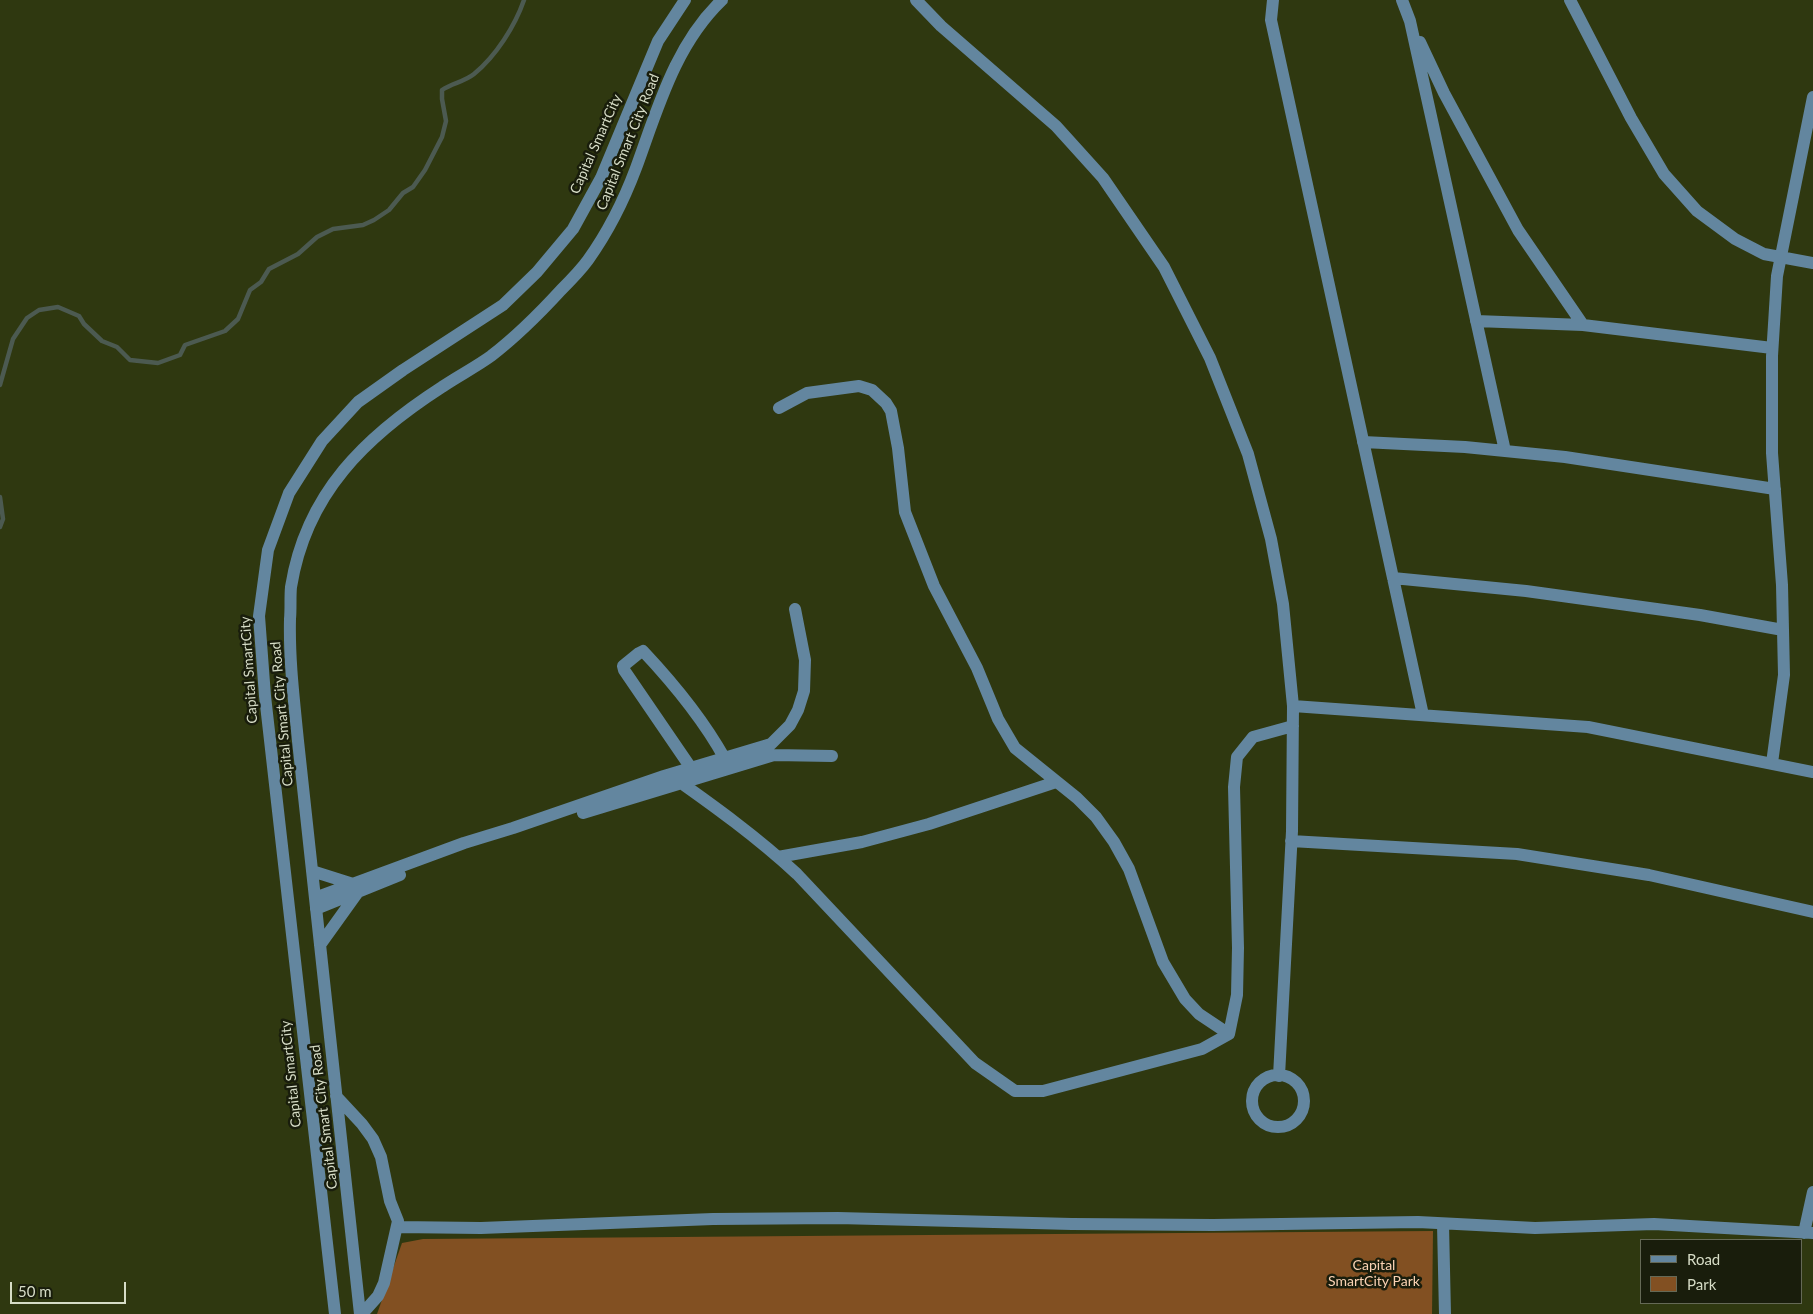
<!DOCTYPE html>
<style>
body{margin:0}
#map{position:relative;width:1813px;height:1314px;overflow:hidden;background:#2f3810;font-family:Lato,sans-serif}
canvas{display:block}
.legend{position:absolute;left:1640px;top:1239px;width:162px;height:65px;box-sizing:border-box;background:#191d0c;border:1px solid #656956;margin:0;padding:6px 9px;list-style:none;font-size:15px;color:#d6dcc6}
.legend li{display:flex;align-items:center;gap:10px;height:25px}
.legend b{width:25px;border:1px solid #656956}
.scale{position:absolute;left:10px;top:1282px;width:116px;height:22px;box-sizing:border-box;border:2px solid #d6dcc6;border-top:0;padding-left:6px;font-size:15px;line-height:18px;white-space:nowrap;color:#d6dcc6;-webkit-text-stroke:4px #191d0c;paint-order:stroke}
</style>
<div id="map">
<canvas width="1813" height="1314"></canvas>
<ul class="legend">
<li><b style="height:6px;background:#63869f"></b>Road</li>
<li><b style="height:14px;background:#825022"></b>Park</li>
</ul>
<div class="scale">50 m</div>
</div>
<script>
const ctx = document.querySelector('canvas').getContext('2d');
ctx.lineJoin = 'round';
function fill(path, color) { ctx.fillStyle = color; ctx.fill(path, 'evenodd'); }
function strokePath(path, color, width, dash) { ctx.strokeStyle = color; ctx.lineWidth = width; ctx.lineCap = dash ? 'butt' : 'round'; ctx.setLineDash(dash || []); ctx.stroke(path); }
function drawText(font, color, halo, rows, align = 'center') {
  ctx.font = font + ' Lato,sans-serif'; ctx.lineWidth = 5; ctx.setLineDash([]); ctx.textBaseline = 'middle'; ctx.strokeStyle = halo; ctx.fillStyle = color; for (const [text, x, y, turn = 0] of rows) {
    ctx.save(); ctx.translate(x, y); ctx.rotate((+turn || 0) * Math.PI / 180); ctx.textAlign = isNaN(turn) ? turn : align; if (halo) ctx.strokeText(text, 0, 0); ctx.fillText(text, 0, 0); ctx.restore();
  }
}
fill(new Path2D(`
 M1433 1231 1432 1314H377L402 1243 423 1239Z`), '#825022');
strokePath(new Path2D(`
 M0 385 13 339 27 318 39 310 58 307 79 316 84 324 102 341 117 347 130 360 158 363 180 355 185 345 225 331 238 319 250 290 261 282 269 269 298 254 317 237 333 229 363 225 374 220 389 210 403 193 413 187 425 170 442 137 446 121 442 99V90C452 83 464 82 474 74 496 56 515 26 524 0
 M0 497 3 519 0 527`), '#4c5a51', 4.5);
strokePath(new Path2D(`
 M916 0 941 26 1056 126 1103 178 1164 267 1210 358 1248 454 1271 539 1283 604 1293 706 1292 831 1279 1076
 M1273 0 1271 20 1423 715
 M1402 0 1410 21 1505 451
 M1570 0 1631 118 1664 174 1697 211 1735 239 1764 254 1813 263
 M1420 42 1444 93 1518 230 1583 325
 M1476 321 1583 325 1772 348
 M779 408 807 393 859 386 872 390 886 403 891 411 898 448 905 512 934 586 977 668 998 719 1015 748 1077 798 1096 817 1114 842 1129 869 1163 962 1185 999 1199 1014 1229 1034
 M1363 442 1465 447 1565 457 1775 489
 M1393 578 1526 591 1700 615 1783 630
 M1293 706 1588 727 1813 772
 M1772 763 1784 675 1782 585 1772 453V356L1777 276 1813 97
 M691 768 624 670 623 666 639 653 643 651C674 684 703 719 725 759
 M670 775C714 806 757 837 797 874L975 1063 1015 1091H1043L1202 1049 1229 1034 1237 995 1238 948 1234 787 1237 757 1253 737 1293 726
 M583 813 774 755 832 756
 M1291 841 1517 854 1649 875 1813 912
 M778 857 862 842 929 824 1056 782
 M312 871 353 884
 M315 898 464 843 513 828 664 776 771 744 790 725 798 710 804 691 805 660 795 609
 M316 909 400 875
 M320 945 358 892
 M1252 1101a26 26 0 1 1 52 0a26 26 0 1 1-52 0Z
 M336 1096 362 1124 373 1139 381 1157 390 1201 398 1221 384 1283 378 1296 362 1314
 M1443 1224 1445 1314
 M397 1227 481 1228 713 1219 838 1218 1072 1224 1213 1225 1418 1222 1535 1228 1654 1224 1813 1233
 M1804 1233 1813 1192
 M335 1314 265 696 259 616 268 550 289 493 322 441 358 402 403 370 503 305 537 272 573 229 601 178 658 41 685 0
 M360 1314 298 741C294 700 289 660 290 619 291 608 290 597 291 587 306 493 366 436 442 387 458 376 476 367 491 356 517 336 539 314 561 290 570 281 580 271 588 260 608 232 624 200 636 168 658 108 675 45 722 0`), '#63869f', 12);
drawText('14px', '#d6dcc6', '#191d0c', [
 ["Capital Smart City Road",628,142,-68],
 ["Capital SmartCity",596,144,-66],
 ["Capital SmartCity",249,670,-94],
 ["Capital Smart City Road",282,714,-95],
 ["Capital SmartCity",291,1074,-96],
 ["Capital Smart City Road",324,1117,-97]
]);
drawText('14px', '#fbd3b4', '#191d0c', [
 ["Capital",1374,1265],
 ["SmartCity Park",1374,1281]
]);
</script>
